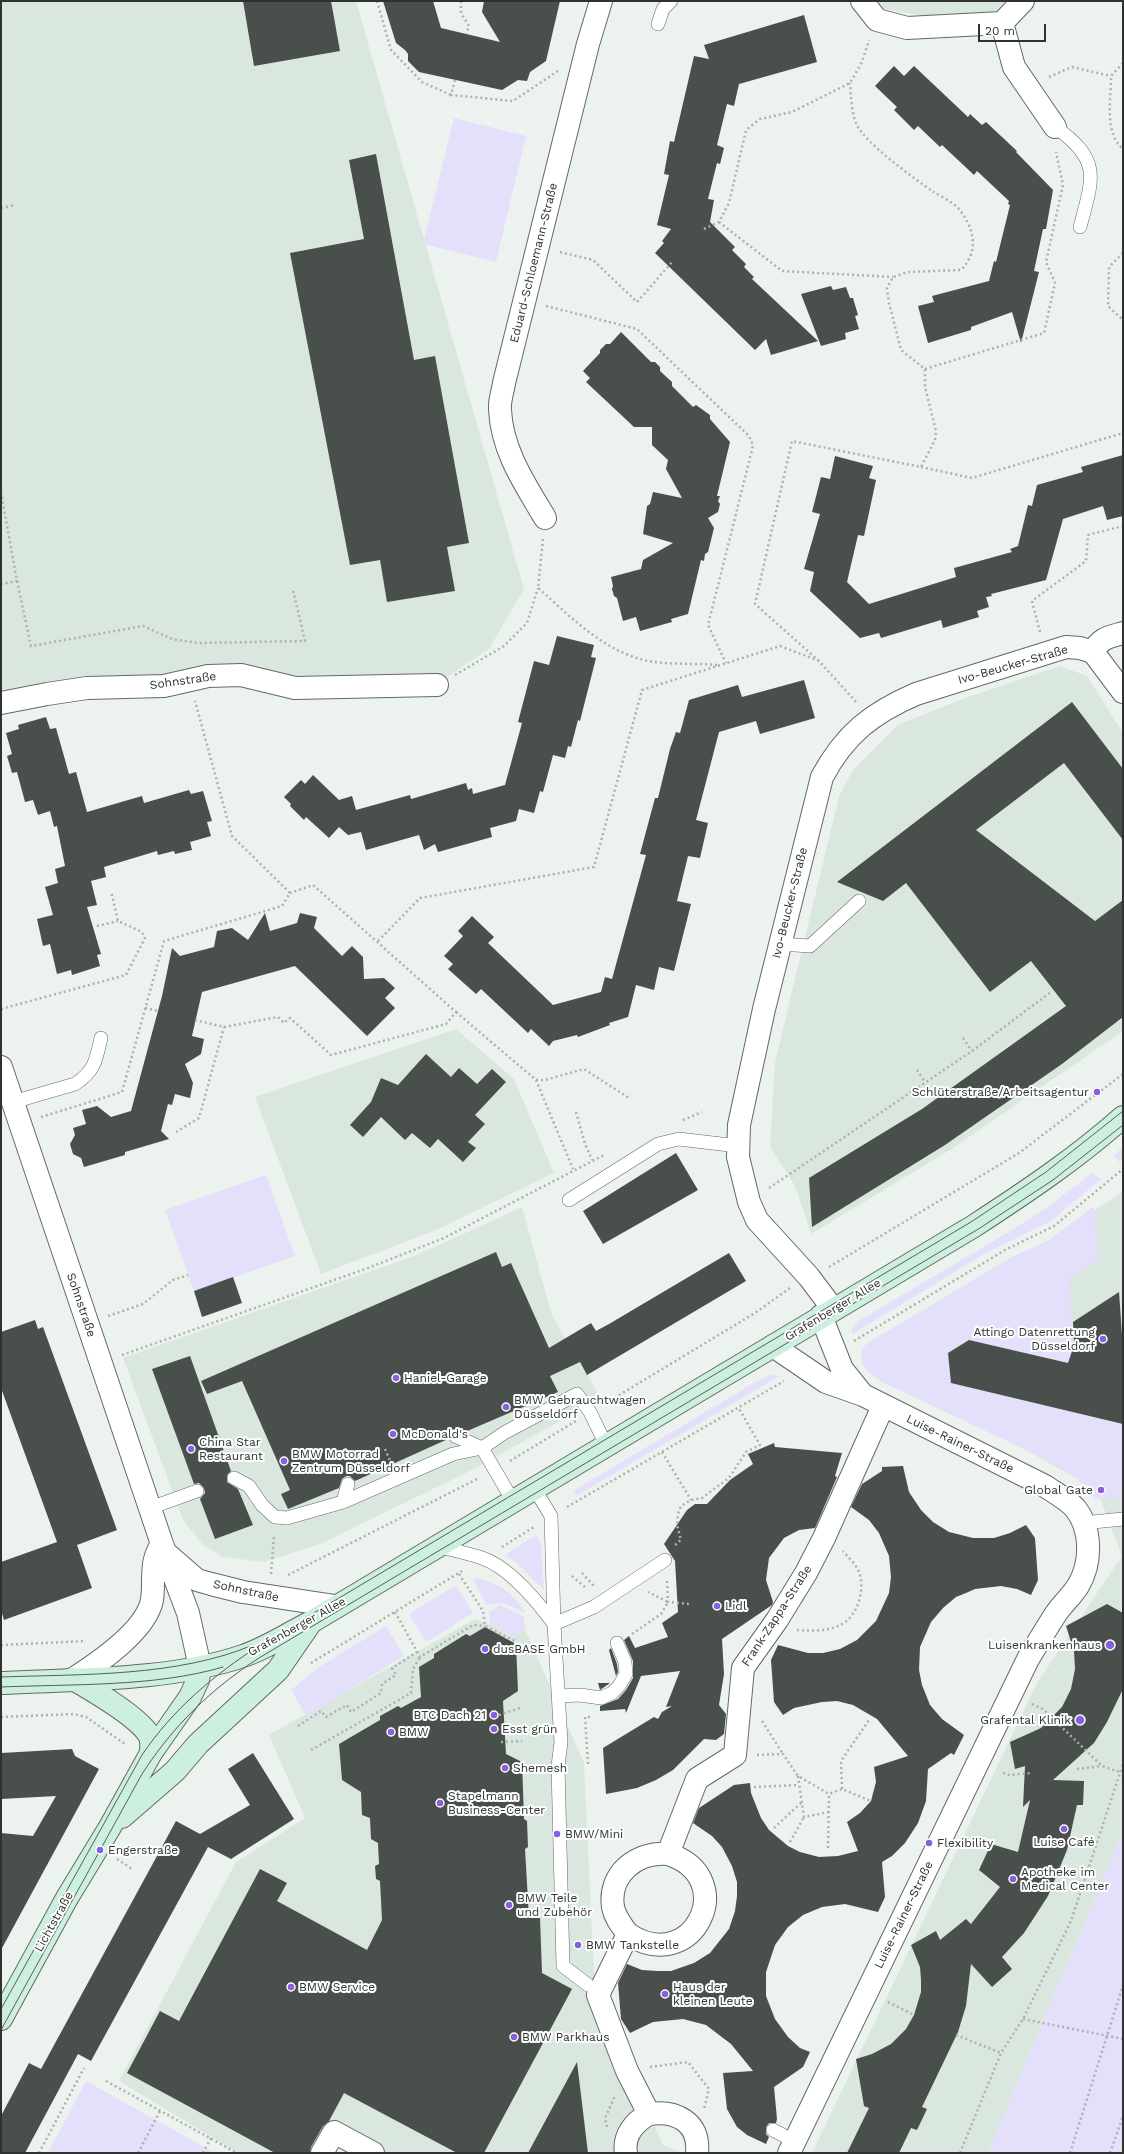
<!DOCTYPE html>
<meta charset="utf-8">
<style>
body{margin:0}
#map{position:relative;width:1124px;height:2154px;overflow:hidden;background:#ecf3ee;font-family:"Work Sans",sans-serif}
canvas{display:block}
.frame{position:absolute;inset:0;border:2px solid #303231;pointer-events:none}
.scale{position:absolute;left:978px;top:24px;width:68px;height:18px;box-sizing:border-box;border:2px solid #303231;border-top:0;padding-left:5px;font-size:12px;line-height:14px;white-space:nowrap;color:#303231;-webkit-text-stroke:3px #fdfffe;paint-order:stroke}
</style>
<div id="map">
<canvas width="1124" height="2154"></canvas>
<div class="frame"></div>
<div class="scale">20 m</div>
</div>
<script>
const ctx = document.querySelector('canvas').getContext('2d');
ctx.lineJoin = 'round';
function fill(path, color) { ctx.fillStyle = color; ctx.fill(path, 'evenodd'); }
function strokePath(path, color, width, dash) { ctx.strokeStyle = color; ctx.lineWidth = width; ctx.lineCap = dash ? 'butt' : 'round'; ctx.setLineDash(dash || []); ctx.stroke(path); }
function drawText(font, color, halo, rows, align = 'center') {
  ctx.font = font + ' "Work Sans",sans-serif'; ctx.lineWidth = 4; ctx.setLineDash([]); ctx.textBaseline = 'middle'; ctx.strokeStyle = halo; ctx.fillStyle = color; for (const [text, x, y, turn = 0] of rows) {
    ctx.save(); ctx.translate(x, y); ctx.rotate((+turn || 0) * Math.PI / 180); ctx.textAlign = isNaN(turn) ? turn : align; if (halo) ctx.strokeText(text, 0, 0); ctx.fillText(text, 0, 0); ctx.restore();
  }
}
fill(new Path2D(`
 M1 1H356L524 589 489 649 444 679 174 680 1 697Z
 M870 1H1036L993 14 926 16 883 9Z
 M1060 666 1087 676 1123 733V1031L950 1150 811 1234 795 1186 770 1147 775 1062 839 796 853 770 898 725 965 698Z
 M456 1029 514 1079 554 1173 434 1231 321 1274 255 1097Z
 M1123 1191V1831L988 2153H812L1037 1683 1122 1556 1097 1490 871 1363Z
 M522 1207 552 1316 601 1398 474 1469 320 1544 264 1562 223 1557 203 1545 183 1520 123 1358 417 1255Z
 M475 1619 490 1624 513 1637 525 1629 584 1763 595 1995 663 2145 682 2153H379L330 2126 316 2153H238L119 2081 236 1862 305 1818 269 1735Z`), '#dae7de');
fill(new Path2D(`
 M454 118 526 136 496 262 423 244Z
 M1123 1147V1160L1119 1162 1114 1155Z
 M1092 1173 1101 1179 1051 1221 984 1254 853 1334 851 1330 860 1320 1012 1230 1046 1208Z
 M266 1175 295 1256 194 1291 165 1210Z
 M1094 1206 1098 1259 1069 1279 1075 1359 1068 1363 969 1340 948 1353 951 1383 1058 1408 1057 1411 1060 1409 1123 1424V1498L1096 1499 1077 1479 1043 1458 882 1382C868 1373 853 1361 866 1344L1012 1257 1049 1240Z
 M771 1375 780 1376 576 1496 574 1491 578 1488 759 1380Z
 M536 1535 541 1544 544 1590 516 1562 505 1555Z
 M473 1578C497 1582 513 1591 525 1613 511 1606 502 1600 486 1605Z
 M456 1585 473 1613 426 1642 409 1614Z
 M500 1605 524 1617 525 1629 513 1637 490 1624 489 1612Z
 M386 1626 404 1656 306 1716 291 1690 319 1667Z
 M1123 1831V2153H988Z
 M86 2081 215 2153H48Z`), '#e4dffa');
fill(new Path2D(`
 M243 1H331L340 51 254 66Z
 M383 1H433L441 28 500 42 482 12 484 1H560L546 61 530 72 527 81 518 80 502 90 419 72 408 61V54L405 50 396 43Z
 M804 15 817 62 739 84 734 106 727 104 717 145 724 148 720 164 717 163 708 199 714 200 710 222 735 247 732 250 746 264 744 267 754 277 752 279 818 341 771 355 766 339 755 350 655 253 664 243 662 241 671 229 657 225 669 175 664 174 670 141 674 142 694 56 709 59 704 45Z
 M894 66 904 76 914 66 968 117 970 114 982 125 986 122 1017 151 1016 152 1053 190 1046 229H1043L1034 271 1039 272 1021 343 1012 312 971 327V330L928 343 918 306 934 302 932 296 989 281 994 261 996 262 1010 205 1008 204 1009 201 977 171 974 175 942 145 940 147 918 126 914 130 894 110 897 107 875 86Z
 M376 154 414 360 435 356 469 543 447 547 455 591 387 602 380 560 350 565 290 253 364 239 349 160Z
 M831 286 833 290 846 287 850 298H853L858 315 855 316 859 329 845 333 846 339 821 346 801 294Z
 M621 332 651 362H655L660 367V371L672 382V386L693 407 696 405 710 415V419L730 442 717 496H720L718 501 720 504 718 512 708 518 714 528 708 552 705 554 704 561 701 560 688 614 671 619 672 622 640 631 636 617 623 621 617 598 614 596 612 589 613 586 611 577 641 569 643 560 673 543 643 534 647 506 650 504 653 492 682 498 666 469 668 460 652 445V427H634L586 382 590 378 583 371 600 353V350L606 344H610Z
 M1123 455V516L1107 520 1103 506 1063 519 1046 580 991 594 992 596 986 597 989 607 977 611 979 617 943 628 941 620 881 638 879 633 860 638 810 591 814 572 804 569 820 514 812 512 821 477 830 479 835 456 873 466 869 478 876 480 864 536 858 535 847 582 869 604 956 577 954 568 1012 552 1010 549 1018 546 1028 505 1032 506 1037 485 1083 472 1081 467Z
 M557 636 594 645 591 657 596 658 580 721 578 720 571 747 568 746 565 758 553 755 543 792 540 791 534 813 519 809 516 821 490 828 492 837 438 852 435 844 424 850 419 835 366 850 361 832 348 835 339 827 329 838 306 817 304 820 290 806 291 804 284 797 301 780 305 784 313 775 339 800 352 796 356 810 410 795 411 799 466 783 468 790 472 788 473 794 505 785 522 723 518 722 534 661 549 665Z
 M804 680 815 718 760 734 756 721 719 732 696 820 708 823 700 858 688 856 677 901 691 904 674 971 659 967 654 990 636 985 628 1017 609 1023 610 1025 578 1037 577 1035 553 1041 549 1046 531 1029 528 1033 481 989 476 994 448 969 453 964 444 956 463 936 458 931 472 916 494 937 488 943 553 1005 601 992 605 977 612 979 646 855 640 854 655 798H658L670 749 676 732 680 733 689 700 738 685 742 697Z
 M1072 702 1123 769V840L1064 763 976 830 1095 921 1123 900V1017L1062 1064 945 1145 812 1227 809 1178 922 1109 1066 1006 1031 961 990 992 906 883 883 901 837 882Z
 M46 717 50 729 56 728 69 774 76 772 87 812 142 796 144 803 189 790 191 794 203 791 212 821 207 822 211 836 190 842 192 850 175 854 174 851 158 855 157 851 104 867 106 877 91 881 97 905 87 907 101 954 97 955 100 966 72 975 71 970 57 974 50 944 43 946 37 919 53 915 45 887 58 883 55 869 65 866 57 826 54 827 50 811 38 815 33 800 25 802 17 772 12 773 7 756 12 754 6 733 19 729 18 725Z
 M265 913 270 931 297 923 300 913 317 917 314 928 342 956 352 946 363 957 364 979 384 978 395 988 385 998 395 1008 367 1036 295 966 202 992 192 1036 204 1039 201 1054 185 1064 193 1083 190 1098 175 1094 172 1105 168 1104 161 1131 169 1139 125 1152V1155L84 1167 81 1158 73 1154 70 1144 75 1135 73 1128 86 1124 82 1110 97 1106 111 1117 131 1111 162 996 172 948 180 956 214 947 217 931 232 928 248 940Z
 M426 1054 451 1077 459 1068 477 1084 492 1069 506 1082 475 1115 485 1124 468 1142 476 1148 463 1162 438 1139 430 1148 412 1133 405 1140 381 1117 363 1137 350 1125 371 1102 381 1078 398 1085Z
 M676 1153 698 1190 603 1244 583 1211Z
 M496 1252 502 1267 511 1263 549 1348 591 1323 596 1331 609 1324 729 1253 746 1281 587 1375 580 1362 550 1376 558 1392 465 1432 458 1429H451L448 1433V1439L355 1481 350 1476H346L342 1479 339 1488 288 1509 281 1494 290 1490 242 1381 207 1394 201 1381Z
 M233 1277 242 1303 202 1317 194 1291Z
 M1119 1292 1123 1350V1424L951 1383 948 1353 969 1340 1068 1363 1074 1345 1073 1322Z
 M35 1320 38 1329 43 1327 117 1530 77 1545 92 1588 4 1620 1 1610V1562L57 1542 1 1388V1332Z
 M190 1356 231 1471 227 1475V1482L238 1489 253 1525 215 1539 200 1499 205 1493 204 1488 199 1483 194 1484 152 1369Z
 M774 1443 775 1447 842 1453 835 1476 837 1477 815 1528 799 1530 784 1538 769 1558 766 1580 773 1602 772 1605 722 1639 724 1674 719 1705 726 1714 724 1734 716 1740 704 1739 673 1770 656 1780 637 1788 606 1794 603 1748 654 1717 658 1719 662 1712 672 1706 666 1707 680 1671 641 1676 626 1713 625 1709 600 1711V1706L618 1699 626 1690 633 1678V1661L624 1640 629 1636 635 1648 668 1637 662 1623 678 1612 675 1561 664 1544 687 1510 695 1504H707L730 1480 753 1464 748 1454Z
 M903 1466 909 1492 921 1510 933 1522 949 1532 973 1538H994L1010 1533 1026 1525 1035 1538 1038 1580 1031 1595 1017 1589 1001 1586 975 1589 966 1593 956 1597 943 1608 931 1622 920 1647 919 1670 922 1685 930 1705 942 1719 964 1735 954 1755 951 1753 928 1769 926 1801 918 1823 905 1843 892 1856 882 1862 885 1897 878 1912 845 1904 822 1907 803 1915 788 1927 775 1945 766 1972V1996L775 2019 788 2037 800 2048 810 2052 803 2067 774 2087 777 2119 776 2123H769L766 2127V2134L769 2137 766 2144 747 2135 737 2127 727 2109 723 2073 753 2071 731 2044 706 2025 683 2019 653 2022 630 2033 621 2019 618 1983 627 1964 642 1970 658 1971H671L694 1963 710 1953 729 1929 735 1911 737 1896V1882L732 1866 722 1847 712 1836 693 1823 699 1808 734 1785 750 1783 751 1793 761 1818 769 1830 788 1846 800 1852 819 1857 838 1856 858 1851 847 1822 860 1813 871 1801 876 1782 874 1767 908 1756 877 1719 853 1705 837 1701 822 1702 794 1708 783 1715 774 1702 771 1660 778 1645 808 1653H823L840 1649 857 1640 876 1621 889 1593 891 1577 889 1556 879 1533 869 1520 851 1507 862 1484 882 1471V1467Z
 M1107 1604 1123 1613V1689L1107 1722 1094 1743 1053 1780 1084 1781 1083 1805H1077L1067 1850 1048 1896 1024 1933 1002 1957 1012 1969 992 1987 971 1964 966 2006 958 2032 922 2107 927 2109 917 2130 911 2128 899 2153H847L869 2108 864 2106 856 2059 872 2054 891 2044 906 2029 914 2015 921 1992V1980L920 1967 911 1945 936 1931 940 1940 966 1919 971 1924 1000 1887 979 1870 991 1844 1018 1852 1030 1800 1023 1807 1025 1766 1015 1769 1010 1742 1041 1728 1062 1707 1071 1689 1075 1669 1074 1651 1066 1626Z
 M485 1627 516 1644 518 1691 503 1701 506 1754 522 1762 524 1819 527 1821 528 1847 525 1849 529 1918H540L542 1973 572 1989 484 2153H457L344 2093 329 2121 323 2126 311 2147 310 2153H275L127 2073 160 2011 179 2021 260 1869 287 1883 277 1901 367 1950 382 1920 380 1881 376 1879 375 1866 379 1864 378 1843 371 1839 370 1818 362 1815 361 1792 342 1780 339 1744 380 1720V1716L398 1706 401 1708 421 1697 419 1667 434 1658V1654L466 1634 470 1636Z
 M611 1648 617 1664 618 1672 616 1676 609 1650Z
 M598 1683H610L600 1690Z
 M72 1749 75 1756 99 1769 1 1950V1833L33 1836 56 1796 1 1799V1753Z
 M253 1753 294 1819 231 1859 208 1847 91 2061 78 2054 25 2153H1V2116L29 2063 41 2069 176 1821 200 1834 250 1805 228 1769Z
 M577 2062 588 2153H528Z`), '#494f4b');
const lane = new Path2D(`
 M658 24 663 9 671 1
 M1055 127C1102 160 1093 178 1080 227
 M780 944 810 946 859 901
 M13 1102 75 1084C95 1071 96 1060 101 1038
 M569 1200 658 1144 679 1139 738 1146
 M455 1436 482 1448 513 1501
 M234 1478 249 1486 262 1505 275 1517 287 1518 343 1502 453 1454 482 1448 504 1433 577 1394 590 1412 606 1445
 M534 1488 551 1516 554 1624 561 1742 558 1766 563 1966 588 1985
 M343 1502 348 1484
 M150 1508 197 1491
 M1083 1523 1123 1519
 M437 1546C452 1550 467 1553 482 1558 509 1567 537 1601 554 1624
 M554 1624 594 1607 665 1560
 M559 1696 580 1695 601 1698 612 1693 619 1686 626 1674 625 1662 617 1643
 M773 2130 794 2141`);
const street = new Path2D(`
 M862 1 877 20 907 28 1002 23 1023 1
 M1002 23 1014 67 1055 127
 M545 518C525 484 502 451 500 410 499 401 503 391 504 383L588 44 601 1
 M1093 652C1100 638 1109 637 1123 633
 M1 703 47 694 87 688 164 686 208 676 241 675 295 688 437 685
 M1 1067 162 1544 188 1613 200 1667
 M833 1309 809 1277 757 1220 749 1202 738 1157 739 1125 764 1009 822 777C845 734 872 713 916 694L1066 647 1080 648 1093 652 1123 692
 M821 1316 842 1369 862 1394
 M773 1346 826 1382 863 1395 1045 1486C1055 1493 1067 1499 1075 1508 1092 1529 1092 1563 1078 1586 1072 1596 1062 1604 1055 1615 1046 1629 1037 1644 1028 1659L789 2153
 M167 1554 197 1580 211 1584 243 1592 335 1606
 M73 1679C98 1663 146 1631 152 1600 155 1579 149 1563 162 1544
 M628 1934C694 1977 741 1877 668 1854
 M322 2153 334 2132 373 2153
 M626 2153C623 2136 634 2122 649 2114
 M697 2153C700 2122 676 2110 649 2114L627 2071 598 1995 628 1934C622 1926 615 1918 613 1907 608 1874 637 1851 668 1854L697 1779 735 1755 743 1668 777 1620 806 1573 824 1538 883 1406`);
const secondary = new Path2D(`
 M73 1679C92 1690 141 1718 150 1737 152 1742 151 1748 151 1753
 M1 1683C79 1679 169 1681 243 1656 267 1648 289 1633 311 1622L974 1226C1026 1192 1077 1158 1123 1117
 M122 1817 175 1771 198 1744 278 1670 309 1625
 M1 2019 67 1898 110 1827 151 1753 190 1697 198 1680 200 1667`);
strokePath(lane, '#636965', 14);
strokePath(street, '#636965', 24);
strokePath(secondary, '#636965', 24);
strokePath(new Path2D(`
 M377 1 391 50 422 82 451 95
 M461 1V13L469 26 466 34
 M1123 63 1111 76C1111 100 1104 133 1123 149
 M1049 77 1072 67 1111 76
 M455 80 451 95 513 101 558 71
 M1 208 15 205
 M719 222 782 271 893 277
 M704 229 719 222 729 203 746 130 760 119 792 112 850 83 862 62 869 40
 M560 252 593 260 637 302 673 261
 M1123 253 1109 267 1108 306 1123 320
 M546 306 637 329 749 436 753 445 752 450 708 625 726 663
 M925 369 1044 333 1055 283 1046 262 1063 185 1056 152
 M921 467 972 478 1123 433
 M1 492 17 581 1 584
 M543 539 538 588C570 616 604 652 648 661 670 665 696 663 718 665
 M17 581 31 646 143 626 172 639 198 643 305 641 293 590
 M1040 632 1032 601 1086 561 1088 535 1123 526
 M819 661 755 604 792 441 921 467 935 440 936 431 925 387V369L901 350 889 303 887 288 893 277 908 272 961 270C980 251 974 227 958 208 951 201 940 196 932 191 915 179 865 143 857 125 851 113 851 95 850 83
 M455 675 504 646 527 623 538 588
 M97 926 118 921
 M378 941 420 898 594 867 642 690 780 646 819 661 857 703
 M145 1008 158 1011
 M1 1009 126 975 145 938 142 932 118 921 111 891
 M456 1012 536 1080 573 1169
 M195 1020 224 1027 278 1017 284 1023 290 1018 331 1055 446 1024 456 1012 313 885 290 893
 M963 1038 972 1051
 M917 1070 925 1082
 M536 1080H545L584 1069 629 1098
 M576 1112 585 1144 592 1160
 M41 1117 122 1092 164 941 282 906 290 893 232 836 195 701
 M683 1120 702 1112
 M176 1132 199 1118 224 1027
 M769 1188 972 1051 1051 992
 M829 1267 1019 1153 1123 1074
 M108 1316 143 1304 173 1280 188 1275
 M854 1341 1005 1250 1054 1226 1123 1169
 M122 1355 368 1268 444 1238 604 1155
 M606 1403 755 1313 790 1288
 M385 1449 391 1463
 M662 1452 691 1500
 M510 1461 576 1421
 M567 1507 784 1381
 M675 1545 681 1540 677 1525 678 1514 681 1506 691 1500 702 1498 729 1478 746 1452 760 1445 738 1407
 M502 1547 534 1527
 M582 1573 594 1586
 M271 1574 274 1535
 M459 1574 483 1611 485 1626 517 1642
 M288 1575 479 1478
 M572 1576 587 1589
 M667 1581 668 1602 690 1604
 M395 1612 420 1657 473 1625 485 1626
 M797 1630C827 1632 852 1630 860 1597 862 1589 862 1577 858 1570 855 1563 847 1556 843 1551
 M632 1634 661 1614 668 1602 648 1592
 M1 1645 86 1641
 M311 1663 462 1571
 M1032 1704 1043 1709 1102 1766 1120 1772
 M499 1715 520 1708
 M1 1717 74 1714 86 1717 125 1744
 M762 1721 783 1754
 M298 1726 321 1711 326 1717 347 1705 351 1712 381 1693 382 1684 396 1675 392 1668 417 1652
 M501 1742 522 1741
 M311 1750 411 1693 413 1669 420 1657
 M757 1755 783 1754 798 1776 829 1794 842 1789 871 1801
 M588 1764 585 1717H592
 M1077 1769 1102 1766
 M1003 1773 1009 1775 1031 1773
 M798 1776 804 1817 829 1812
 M754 1787 799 1785
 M842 1789 841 1761 869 1720
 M774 1828 802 1802
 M790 1842 804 1817
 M828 1848 829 1794
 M117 1859 132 1869
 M888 2002 914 2015
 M1023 2019 1123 2039
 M956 2035 1001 2053
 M650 2067 688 2062 709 2089 704 2109
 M106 2081 237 2153
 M607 2127 605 2118 615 2096
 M39 2153 84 2068
 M138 2153 160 2111
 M203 2153 211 2138
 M960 2153 1001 2053 1023 2019 1071 1921 1123 1764
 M1070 2153 1123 1985
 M1110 2153 1123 2116`), '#acb1ae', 2.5, [2, 3]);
strokePath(lane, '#fff', 13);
strokePath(street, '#fff', 22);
strokePath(secondary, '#cdefdd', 22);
strokePath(new Path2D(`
 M1 1677C83 1674 177 1677 253 1645
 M1 1687C71 1684 156 1687 223 1667
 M1 2009 142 1755C173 1709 214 1675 260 1645L971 1222 1046 1172 1123 1111
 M1 2030 142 1774C173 1726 211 1689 259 1658L980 1228 1053 1180 1123 1125`), '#5a5d5c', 1);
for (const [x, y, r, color] of [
 [1097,1092,4,"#8761dc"],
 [1103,1339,4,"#8761dc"],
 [396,1378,4,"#8761dc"],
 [506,1407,4,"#8761dc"],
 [393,1434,4,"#8761dc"],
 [191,1449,4,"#8761dc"],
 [284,1461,4,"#8761dc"],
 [1101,1490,4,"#8761dc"],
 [717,1606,4,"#8761dc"],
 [1110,1645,5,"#8761dc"],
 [485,1649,4,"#8761dc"],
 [494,1715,4,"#8761dc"],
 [1080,1720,5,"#8761dc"],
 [494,1729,4,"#8761dc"],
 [391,1732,4,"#8761dc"],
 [505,1768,4,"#8761dc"],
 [440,1803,4,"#8761dc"],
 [1064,1829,4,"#8761dc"],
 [557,1834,4,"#8761dc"],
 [929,1843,4,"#8761dc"],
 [100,1850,4,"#8761dc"],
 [1013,1879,4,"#8761dc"],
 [509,1905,4,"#8761dc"],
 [578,1945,4,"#8761dc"],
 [291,1987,4,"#8761dc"],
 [665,1994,4,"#8761dc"],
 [514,2037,4,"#8761dc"]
]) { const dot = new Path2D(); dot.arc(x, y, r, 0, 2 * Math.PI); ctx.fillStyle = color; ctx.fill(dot); strokePath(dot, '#fdfffe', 1.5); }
drawText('12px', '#303231', '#fdfffe', [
 ["Eduard-Schloemann-Straße",534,263,-76],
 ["Ivo-Beucker-Straße",1013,665,-16],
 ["Sohnstraße",183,681,-8],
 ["Ivo-Beucker-Straße",790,903,-76],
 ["Sohnstraße",81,1305,71],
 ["Grafenberger Allee",833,1310,-31],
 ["Luise-Rainer-Straße",960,1444,26],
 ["Sohnstraße",246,1591,12],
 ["Frank-Zappa-Straße",777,1616,-57],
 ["Grafenberger Allee",297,1627,-29],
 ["Luise-Rainer-Straße",904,1915,-64],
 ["Lichtstraße",54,1922,-61]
]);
drawText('12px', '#303231', '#fdfffe', [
 ["Schlüterstraße/Arbeitsagentur",1089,1092,"right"],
 ["Attingo Datenrettung",1095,1332,"right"],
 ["Düsseldorf",1095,1346,"right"],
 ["Haniel-Garage",404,1378],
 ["BMW Gebrauchtwagen",514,1400],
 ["Düsseldorf",514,1414],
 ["McDonald's",401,1434],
 ["China Star",199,1442],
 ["Restaurant",199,1456],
 ["BMW Motorrad",292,1454],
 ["Zentrum Düsseldorf",292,1468],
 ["Global Gate",1093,1490,"right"],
 ["Lidl",725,1606],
 ["Luisenkrankenhaus",1101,1645,"right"],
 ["dusBASE GmbH",493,1649],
 ["BTC Dach 21",486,1715,"right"],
 ["Grafental Klinik",1071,1720,"right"],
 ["Esst grün",502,1729],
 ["BMW",399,1732],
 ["Shemesh",513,1768],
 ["Stapelmann",448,1796],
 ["Business-Center",448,1810],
 ["BMW/Mini",565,1834],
 ["Luise Café",1064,1842,"center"],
 ["Flexibility",937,1843],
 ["Engerstraße",108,1850],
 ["Apotheke im",1021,1872],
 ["Medical Center",1021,1886],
 ["BMW Teile",517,1898],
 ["und Zubehör",517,1912],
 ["BMW Tankstelle",586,1945],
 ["BMW Service",299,1987],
 ["Haus der",673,1987],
 ["kleinen Leute",673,2001],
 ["BMW Parkhaus",522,2037]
], 'left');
</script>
